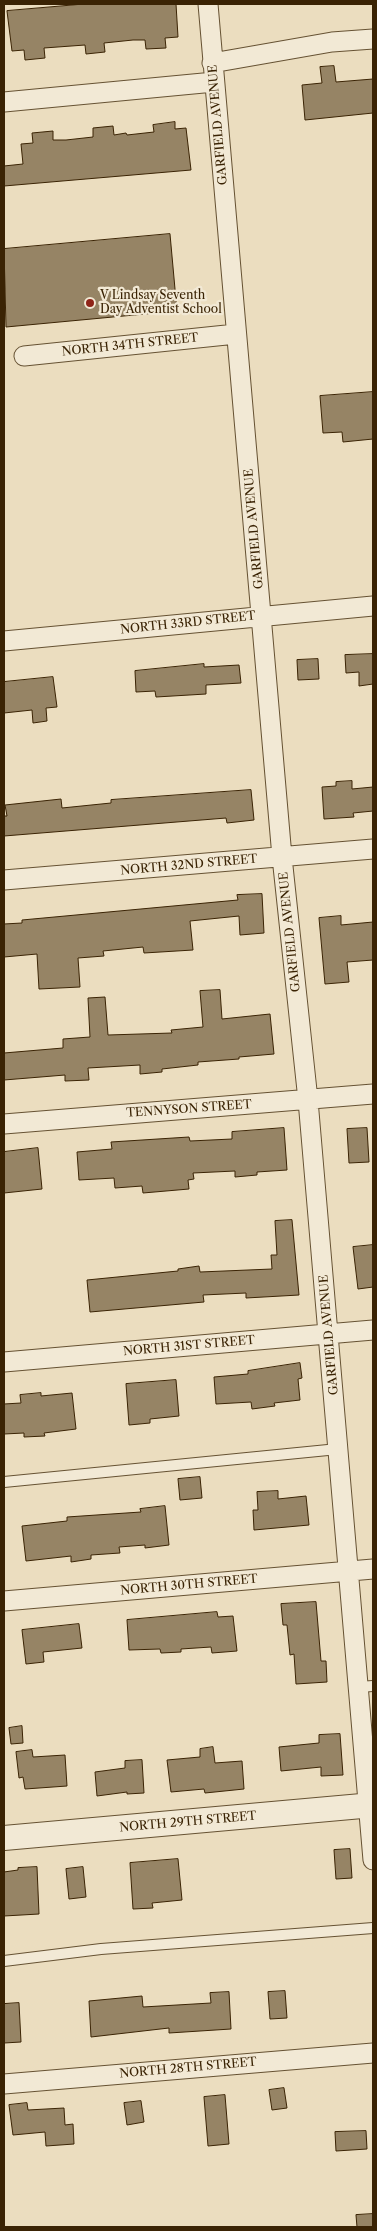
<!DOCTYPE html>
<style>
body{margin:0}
#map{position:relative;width:377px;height:2231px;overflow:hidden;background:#ebddbf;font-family:"Libre Caslon Text",serif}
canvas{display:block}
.frame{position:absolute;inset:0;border:5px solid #3a2304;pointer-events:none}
</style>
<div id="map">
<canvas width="377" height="2231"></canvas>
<div class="frame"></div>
</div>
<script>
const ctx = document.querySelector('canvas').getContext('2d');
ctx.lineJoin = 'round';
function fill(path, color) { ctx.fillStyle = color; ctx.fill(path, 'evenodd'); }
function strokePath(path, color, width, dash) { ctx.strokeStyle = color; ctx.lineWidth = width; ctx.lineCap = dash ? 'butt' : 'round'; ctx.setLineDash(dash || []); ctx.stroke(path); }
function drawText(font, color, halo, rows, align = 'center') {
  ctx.font = font + ' "Libre Caslon Text",serif'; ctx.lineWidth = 4.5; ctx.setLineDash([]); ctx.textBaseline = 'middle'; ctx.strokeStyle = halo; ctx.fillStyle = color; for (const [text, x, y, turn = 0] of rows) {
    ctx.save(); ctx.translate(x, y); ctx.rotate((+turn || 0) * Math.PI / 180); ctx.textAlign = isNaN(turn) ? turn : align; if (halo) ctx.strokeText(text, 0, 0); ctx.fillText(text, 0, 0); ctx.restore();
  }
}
const building = new Path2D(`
 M84 4H176L178 37 165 38 166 48 146 49 145 40H133L104 43 105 52 86 54 85 45 44 48 45 58 25 60 24 50 12 51 7 11Z
 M334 66 336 82 373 79V113L305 120 302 85 322 83 320 67Z
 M175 122V129L186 128 191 170 4 186V166L23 164 21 144 33 143 32 133 53 131V140H66L93 137V128L113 126 114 135 126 133 127 135 154 132 153 125Z
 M170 234 177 311 6 327 4 249Z
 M373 392V439L343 442 342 432 323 433 320 396Z
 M373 654V684L359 686V672L346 673 345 655Z
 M318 659 319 679 298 680 297 660Z
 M204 664V667L239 665 241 683 206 685V694L156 697 155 691 136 692 135 671Z
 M53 677 57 707 46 708 47 721 33 723 32 710 4 713V682Z
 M352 781V789L373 787V811L353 813 354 817 324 819 322 787 336 786V782Z
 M251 790 254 820 227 823 226 818 4 836V816H7L5 805 61 799 62 808 111 803V800Z
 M262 894 264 933 240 935 239 916 190 921 193 950 144 953 143 947 103 951 104 956 78 958 80 987 39 989 37 954 4 957V924L22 923V920L238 900 237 895Z
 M341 916V925L373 922V960L347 962 349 982 325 984 319 918Z
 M220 990 222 1019 270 1014 274 1054 239 1057V1059L198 1062V1065L162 1069V1072L140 1074V1065L88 1068 89 1080 65 1081V1075L4 1080V1053L63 1048V1039L90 1037 88 998 105 997 108 1035 172 1033 171 1030 203 1027 200 991Z
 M284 1128 287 1170 257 1172V1175L235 1177V1171L193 1173 194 1179 188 1180 189 1189 143 1193 142 1186 115 1188 114 1178 79 1180 77 1152 112 1149 111 1142 189 1137 190 1141 232 1139V1132Z
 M367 1128 369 1162 349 1163 347 1129Z
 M38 1148 42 1189 4 1193V1152Z
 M292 1220 299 1295 246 1298V1293L203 1295 204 1302 90 1312 87 1280 178 1271V1269L199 1266 200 1272 272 1269 271 1255H277L275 1221Z
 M373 1245V1287L358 1289 353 1247Z
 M300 1363 302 1378 298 1379 300 1400 274 1403 275 1406 252 1409 251 1402 216 1404 214 1377 248 1374V1371Z
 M176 1380 179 1416 150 1419V1423L129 1425 126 1384Z
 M41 1393V1396L72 1393 76 1429 44 1433 45 1436 24 1437V1433L4 1434V1404L21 1403 20 1395Z
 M200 1477 202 1498 180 1500 178 1479Z
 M278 1491V1499L306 1496 309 1525 254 1530 253 1510H258L257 1492Z
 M165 1506 169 1545 145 1548V1545L119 1547 120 1553 91 1555V1559L71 1562V1556L26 1561 22 1526 67 1521V1517L141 1512 140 1509Z
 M316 1602 321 1661H326L327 1682 296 1684 294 1654 290 1655 287 1625H283L281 1604Z
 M217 1612 218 1617 233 1616 237 1651 212 1653 211 1647 181 1649V1652L161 1653 160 1649 129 1650 127 1620Z
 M79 1624 82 1648 43 1652 44 1662 26 1664 22 1630Z
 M22 1726 23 1743 11 1744 9 1728Z
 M340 1734 343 1775 321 1776V1767L281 1771 279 1747 319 1743V1735Z
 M213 1747 215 1763 242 1761 244 1789 205 1793 204 1789 171 1792 167 1760 200 1757V1749Z
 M32 1750 33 1757 65 1755 67 1786 25 1789 23 1777 19 1778 16 1752Z
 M142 1760 144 1793 127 1794V1792L97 1796 95 1772 125 1768V1761Z
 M350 1849 352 1878 336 1879 334 1850Z
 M178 1859 182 1900 152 1903 153 1908 133 1909 130 1863Z
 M37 1867 39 1914 4 1916V1872L18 1870V1868Z
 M83 1867 86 1897 69 1899 66 1869Z
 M285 1991 287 2018 270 2019 268 1992Z
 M229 1992 231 2029 169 2033V2028L91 2037 89 2001 142 1996 143 2007 211 2003 210 1993Z
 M19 2003 21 2042 4 2043V2004Z
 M284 2088 287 2108 272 2110 269 2090Z
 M225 2095 229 2144 208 2146 204 2097Z
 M141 2101 144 2122 127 2125 124 2103Z
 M27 2103 28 2110 64 2108 65 2125 73 2124 74 2144 46 2146 45 2132 13 2135 9 2105Z
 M366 2131 367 2149 336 2151 335 2132Z
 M373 2214V2227H357L356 2215Z`);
fill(building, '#968465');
strokePath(building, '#3a2304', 1);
const service = new Path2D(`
 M4 1482 338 1449
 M358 1687 373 1686
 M4 1961 101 1949 373 1928`);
const minor = new Path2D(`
 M208 4 282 857 308 1100 373 1860
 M212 63 332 42 373 39
 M4 102 214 82
 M24 356 236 334
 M4 641 373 606
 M4 880 373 849
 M4 1124 373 1094
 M4 1362 373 1330
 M4 1601 373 1569
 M4 2084 373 2053`);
const tertiary = new Path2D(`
 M4 1838 373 1805`);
strokePath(service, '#665233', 12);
strokePath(minor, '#665233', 21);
strokePath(tertiary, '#665233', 26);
strokePath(service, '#f2e9d5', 10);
strokePath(minor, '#f2e9d5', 19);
strokePath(tertiary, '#f2e9d5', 24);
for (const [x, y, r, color] of [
 [90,303,5,"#8f2418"]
]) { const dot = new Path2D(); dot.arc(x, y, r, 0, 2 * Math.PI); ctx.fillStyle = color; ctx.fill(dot); strokePath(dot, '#f2e9d5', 2); }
drawText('12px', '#3a2304', '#f2e9d5', [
 ["GARFIELD AVENUE",218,125,-95],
 ["NORTH 34TH STREET",130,345,-6],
 ["GARFIELD AVENUE",254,529,-95],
 ["NORTH 33RD STREET",188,623,-6],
 ["NORTH 32ND STREET",189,865,-5],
 ["GARFIELD AVENUE",290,932,-96],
 ["TENNYSON STREET",189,1109,-4],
 ["GARFIELD AVENUE",329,1335,-95],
 ["NORTH 31ST STREET",189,1346,-5],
 ["NORTH 30TH STREET",189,1585,-5],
 ["NORTH 29TH STREET",188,1822,-5],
 ["NORTH 28TH STREET",188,2068,-5]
]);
drawText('12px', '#3a2304', '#f2e9d5', [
 ["V Lindsay Seventh",100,296],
 ["Day Adventist School",100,310]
], 'left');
</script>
